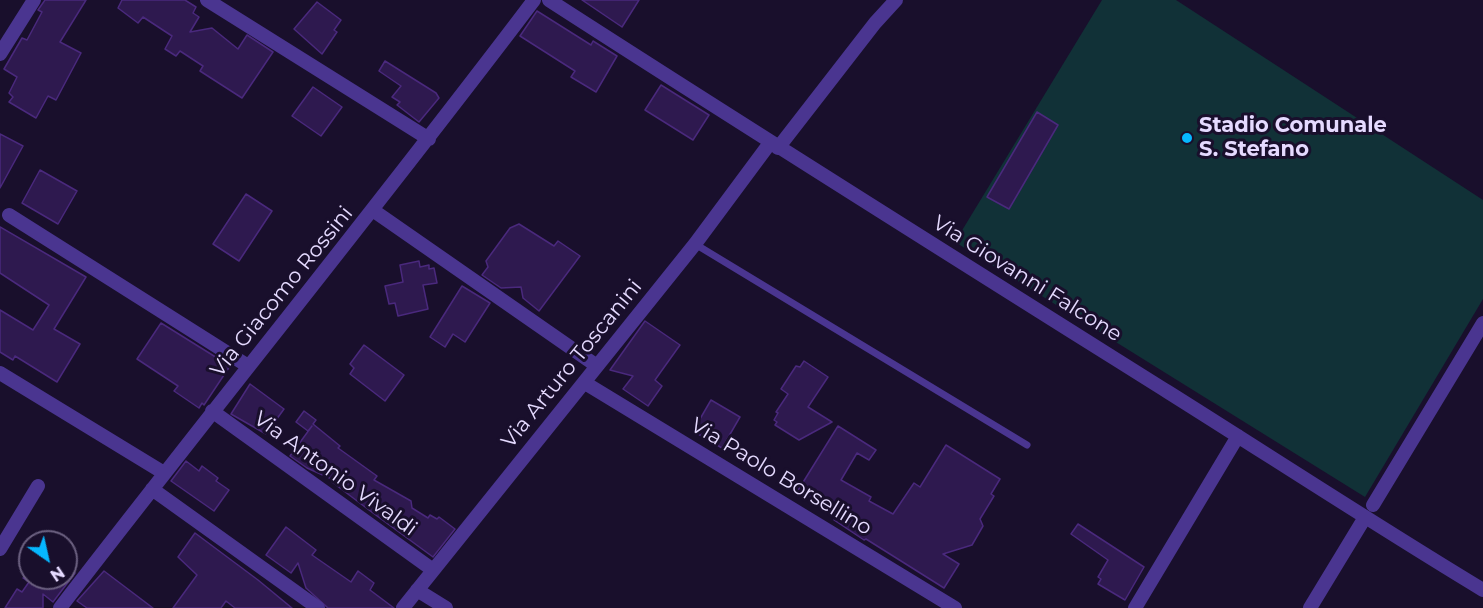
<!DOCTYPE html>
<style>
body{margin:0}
#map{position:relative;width:1483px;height:608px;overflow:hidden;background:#190f2c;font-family:Montserrat,sans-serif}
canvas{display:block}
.north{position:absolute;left:18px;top:530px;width:60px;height:60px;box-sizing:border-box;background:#190f2c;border:2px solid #6b6080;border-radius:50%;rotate:146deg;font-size:16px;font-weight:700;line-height:24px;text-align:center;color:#e5daff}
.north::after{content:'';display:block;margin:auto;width:21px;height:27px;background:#06b7ff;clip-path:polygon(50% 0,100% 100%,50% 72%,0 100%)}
</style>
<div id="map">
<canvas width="1483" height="608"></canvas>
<div class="north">N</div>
</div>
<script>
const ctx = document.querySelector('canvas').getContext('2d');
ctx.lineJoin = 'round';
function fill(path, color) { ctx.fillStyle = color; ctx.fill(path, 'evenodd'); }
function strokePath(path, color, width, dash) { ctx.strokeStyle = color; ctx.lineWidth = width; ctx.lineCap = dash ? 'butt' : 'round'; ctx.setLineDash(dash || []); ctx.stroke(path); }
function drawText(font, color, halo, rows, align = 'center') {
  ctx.font = font + ' Montserrat,sans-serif'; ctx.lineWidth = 6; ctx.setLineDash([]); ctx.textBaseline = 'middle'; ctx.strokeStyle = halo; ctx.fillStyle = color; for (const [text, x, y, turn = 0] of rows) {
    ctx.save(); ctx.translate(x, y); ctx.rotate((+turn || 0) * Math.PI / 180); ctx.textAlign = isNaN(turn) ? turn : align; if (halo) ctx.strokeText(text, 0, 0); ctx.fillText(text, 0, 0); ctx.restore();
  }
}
fill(new Path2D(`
 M1102 0H1176L1483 200V299L1365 497 955 242Z`), '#113137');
const building = new Path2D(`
 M45 0H86L60 42 81 53 56 100 48 96 36 118 9 102 13 97 9 93 17 77 4 69 22 38 27 40 42 12 38 10Z
 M122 0H185L196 7 193 13 199 17 190 32 212 28 238 49 247 35 273 52 242 98 200 71 203 66 180 51 176 56 165 49 172 36 143 17 138 23 118 8Z
 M582 0H639L622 27Z
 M317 2 341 20 334 30 337 32 322 54 294 29Z
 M537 11 591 45 593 41 617 56 596 92 571 77 575 71 520 36Z
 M385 61 436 93 439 98 419 122 397 105 400 102 392 97 401 86 379 71Z
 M661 85 709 115 693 140 645 110Z
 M313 87 342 107 321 136 292 116Z
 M1037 112 1058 125 1009 209 987 197Z
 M0 134 23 146 0 188Z
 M40 170 77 191 58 224 22 203Z
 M246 194 272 211 239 261 213 244Z
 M519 224 554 246 558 241 580 256 539 311 523 298 521 287 501 288 482 275 488 267 486 261 510 228Z
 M0 227 86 277 54 329 80 344 57 382 15 356 13 360 0 352V310L33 330 49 305 0 273Z
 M419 261 420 267 429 265V269L434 268 437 283 423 285 428 309 398 316 395 303 389 304 385 286 403 282 400 265Z
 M462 286 490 303 465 342 453 334 445 347 430 337Z
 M645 321 680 345 655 380 662 386 648 406 623 389 633 376 610 370Z
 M161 323 230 366 204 405 202 403 199 408 174 391 178 386 137 359Z
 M364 345 404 375 385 401 350 374 354 368 350 364Z
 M804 361 828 377 808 407 832 422 799 440 775 425 777 422 774 420 778 413 776 412 788 394 781 389 796 366 800 367Z
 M250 384 284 409 266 434 231 414Z
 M711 400 740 417 722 448 693 431Z
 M304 411 316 420 313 424 340 446 338 448 377 476 374 480 411 501 412 508 428 518 430 515 437 519 439 517 455 529 433 557 373 513 332 482 334 480 307 468 290 456 312 426 308 431 296 422Z
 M838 426 876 450 869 460 857 453 841 480 871 497 869 501 893 514 914 483 920 487 946 445 1000 479 991 494 994 496 980 519 983 526 972 545 943 554 959 564 944 588 866 539 864 540 834 520 837 516 797 492Z
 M186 461 199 471 202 466 218 478 216 481 229 490 214 511 171 481Z
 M1078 524 1144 567 1125 600 1098 584 1101 579 1098 577 1108 560 1071 534Z
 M286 527 316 550 312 555 351 582 358 571 374 583 370 590 394 608H328L306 588 298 563 291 573 266 555Z
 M195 533 258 580 292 608H235L226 601 221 608H173L197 575 178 557Z
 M66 567 75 573 53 602 43 594V608H5L17 589 22 592 29 582 23 578H66Z
 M104 571 153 608H87L77 601Z`);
fill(building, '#2e194f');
strokePath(building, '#4a297d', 1.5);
strokePath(new Path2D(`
 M695 244 1027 445`), '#4a3590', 7);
strokePath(new Path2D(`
 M207 0 429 139
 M549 0C755 133 961 262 1168 392 1273 458 1377 526 1483 590
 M0 54 34 0
 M778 148 875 23 896 0
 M374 211 597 366
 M9 215 248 366
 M0 373 164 473
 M585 383 955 608
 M212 411 433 570
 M152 489 318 608
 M1373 505 1483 323
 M0 549 38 486
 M417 590 446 608
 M60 608C217 404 379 205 534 0
 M403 608 695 244 770 143
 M1135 608 1238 436
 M1310 608 1364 519`), '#4a3590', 14);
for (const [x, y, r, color] of [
 [1187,138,6,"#06b7ff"]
]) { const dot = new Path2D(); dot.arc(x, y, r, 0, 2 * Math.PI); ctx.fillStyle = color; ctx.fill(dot); strokePath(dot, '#190f2c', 2); }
drawText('bold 21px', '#e5daff', '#190f2c', [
 ["Stadio Comunale",1199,126],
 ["S. Stefano",1199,150]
], 'left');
drawText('21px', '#e5daff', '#190f2c', [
 ["Via Giovanni Falcone",1027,279,32],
 ["Via Giacomo Rossini",282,292,-51],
 ["Via Arturo Toscanini",572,364,-51],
 ["Via Antonio Vivaldi",335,474,36],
 ["Via Paolo Borsellino",781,477,31]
]);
</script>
